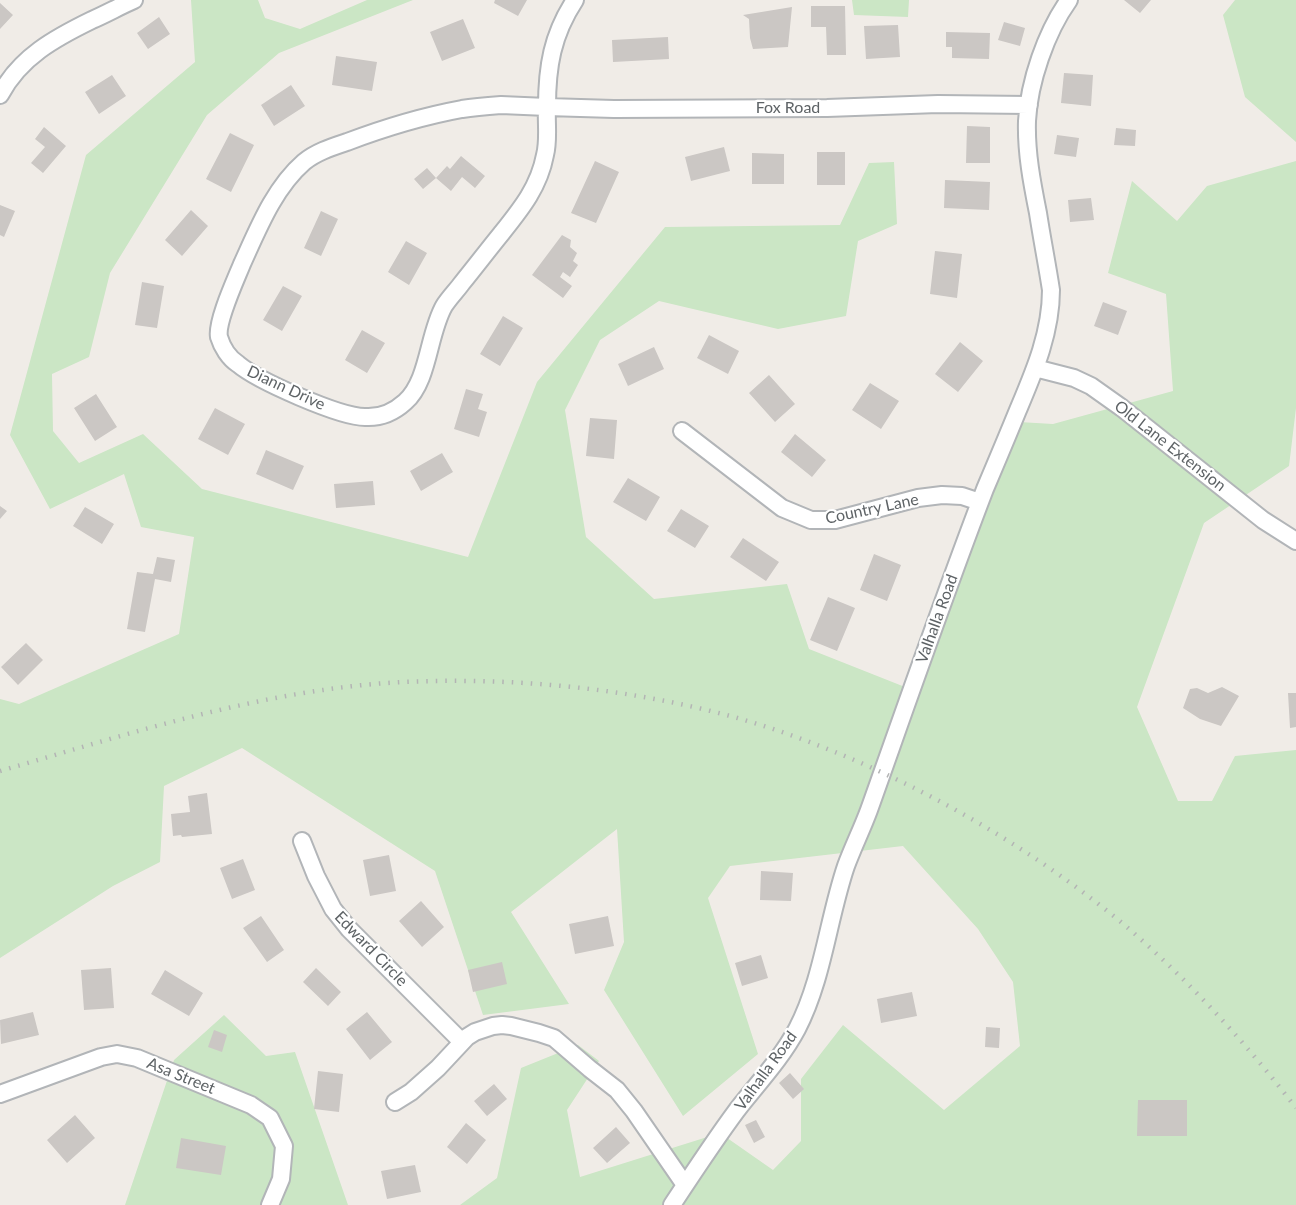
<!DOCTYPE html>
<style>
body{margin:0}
canvas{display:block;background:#f0ece7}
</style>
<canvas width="1296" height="1205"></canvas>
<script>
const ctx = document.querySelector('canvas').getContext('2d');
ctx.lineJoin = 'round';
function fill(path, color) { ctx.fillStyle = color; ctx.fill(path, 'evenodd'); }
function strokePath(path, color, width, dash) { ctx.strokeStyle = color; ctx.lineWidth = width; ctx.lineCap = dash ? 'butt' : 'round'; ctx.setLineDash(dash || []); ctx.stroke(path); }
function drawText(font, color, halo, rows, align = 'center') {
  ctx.font = font + ' Lato,sans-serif'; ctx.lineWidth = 4.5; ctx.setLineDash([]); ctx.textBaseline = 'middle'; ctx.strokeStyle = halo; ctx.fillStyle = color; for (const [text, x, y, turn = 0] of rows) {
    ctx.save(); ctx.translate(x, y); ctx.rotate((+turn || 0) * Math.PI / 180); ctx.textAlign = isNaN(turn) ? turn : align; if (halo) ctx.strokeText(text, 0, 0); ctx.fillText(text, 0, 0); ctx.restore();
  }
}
fill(new Path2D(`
 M191 0H258L265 18 300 29 367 0H413L279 53 207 115 110 273 89 357 52 374 53 431 79 463 143 434 202 489 468 557 537 382 665 227 840 225 869 163 894 162 897 224 858 241 846 316 778 329 659 301 600 340 565 410 586 537 654 599 787 584 809 649 910 689 1019 422 1053 424 1173 391 1166 294 1108 273 1132 181 1177 221 1207 186 1296 161V408L1289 466 1204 523 1137 707 1178 801H1212L1235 756 1296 750V1205H460L497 1178 521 1068 578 1045 599 1061 567 1110 580 1177 720 1133 773 1170 801 1141V1079L843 1025 944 1110 1020 1046 1013 982 978 929 903 846 730 866 708 898 758 1054 683 1116 604 990 624 942 617 829 511 912 569 1004 483 1015 435 871 242 748 164 786 160 862 113 886 0 958V699L19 704 179 634 194 537 141 527 124 474 50 509 10 435 86 155 195 62Z
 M852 0H909L908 17 854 15Z
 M1235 0H1296V142L1245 97 1223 15Z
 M224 1015 266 1056 295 1052 348 1205H125L174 1060Z`), '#cbe6c5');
fill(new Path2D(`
 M495 0H527L518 16 494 3Z
 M1124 0H1151L1140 13Z
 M0 3 13 15 0 29Z
 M811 6H845L846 55H827L826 27H811Z
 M792 7 788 47 753 49 750 38 749 19 743 15Z
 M159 17 170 34 148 49 137 33Z
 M463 19 475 48 442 61 430 32Z
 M1004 22 1025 28 1020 46 998 40Z
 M898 25 900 57 866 59 864 26Z
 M946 32 990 33 989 59 952 58V47H946Z
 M668 37 669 59 613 62 612 40Z
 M336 56 377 62 372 91 332 85Z
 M1064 73 1093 75 1091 106 1061 103Z
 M112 75 126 96 99 114 85 92Z
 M291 85 305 106 274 126 261 105Z
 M967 126 990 127V163H966Z
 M44 127 66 146 43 173 31 163 45 147 35 139Z
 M1116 128 1136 130 1135 146 1114 145Z
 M230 133 254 145 231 192 206 179Z
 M1057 135 1079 138 1076 157 1054 154Z
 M724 147 730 171 691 181 685 157Z
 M817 152H845V185H817Z
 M752 153 784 154V184H752Z
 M461 156 485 176 475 188 462 177 451 191 436 178 447 166 450 169Z
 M595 161 619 172 596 223 571 213Z
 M427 168 436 178 423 189 414 179Z
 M945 180 990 182 989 210 944 208Z
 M1091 198 1094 220 1070 222 1068 200Z
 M0 205 15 211 4 237 0 235Z
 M191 210 208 226 182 256 165 240Z
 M321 211 338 219 321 256 304 248Z
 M562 235 571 240 570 247 577 253 573 261 578 265 570 277 563 272 560 277 572 286 563 298 532 275Z
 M406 241 427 253 409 285 388 272Z
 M935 251 962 254 957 298 930 294Z
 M142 282 164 286 157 328 135 325Z
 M283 286 302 296 282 331 263 320Z
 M1103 302 1127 311 1118 335 1094 326Z
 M503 316 523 328 500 366 480 354Z
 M362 330 385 343 367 373 345 360Z
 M709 335 739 351 728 374 697 358Z
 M960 342 983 361 958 392 935 374Z
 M654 347 664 369 628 386 618 364Z
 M769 375 795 404 775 422 749 393Z
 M870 383 899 401 881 429 852 410Z
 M466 389 483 394 478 409 487 412 479 437 454 429Z
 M96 394 117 427 95 441 74 408Z
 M215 408 245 424 228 455 198 439Z
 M590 418 617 420 614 459 586 456Z
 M795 434 826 460 812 477 781 452Z
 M266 450 304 466 293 490 256 474Z
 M442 453 453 472 421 491 410 471Z
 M628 478 660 497 646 521 613 502Z
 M373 481 375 505 336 508 334 484Z
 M0 506 7 511 0 519Z
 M85 507 114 524 102 544 73 526Z
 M681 509 709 526 695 548 667 531Z
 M743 538 779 562 766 581 730 557Z
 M874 554 901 565 887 601 860 590Z
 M157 557 175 560 171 582 155 579 145 632 127 629 137 572 153 574Z
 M828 597 855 608 837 651 810 640Z
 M26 643 43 660 18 685 1 667Z
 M1222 687 1239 696 1221 726 1200 719 1183 708 1190 689 1197 688 1208 693Z
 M1288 693H1296V727L1290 728Z
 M207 793 212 834 182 837 181 835 173 836 171 814 190 812 188 796Z
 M389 855 396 891 370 896 363 860Z
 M243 859 255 890 232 899 220 868Z
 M761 871 793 873 791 901 760 900Z
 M421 901 444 927 422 947 399 921Z
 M261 916 284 950 267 962 243 928Z
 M608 916 614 946 575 954 569 924Z
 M761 955 768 978 742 986 735 963Z
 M502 962 507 984 473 992 468 970Z
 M111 968 114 1008 84 1010 81 970Z
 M316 968 341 992 328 1006 303 982Z
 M165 970 203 993 189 1016 151 994Z
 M912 992 917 1016 881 1023 877 999Z
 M33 1012 39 1035 1 1044 0 1020Z
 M367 1012 392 1042 370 1060 346 1029Z
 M986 1027 1000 1028 999 1048 985 1047Z
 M214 1030 227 1035 222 1052 208 1047Z
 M318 1071 343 1074 339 1112 314 1109Z
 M790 1073 804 1089 793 1099 779 1083Z
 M494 1084 507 1099 487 1116 474 1101Z
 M1138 1100H1187V1136H1137Z
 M75 1115 95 1138 67 1163 47 1140Z
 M756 1120 765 1137 754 1143 745 1125Z
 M466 1123 486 1140 467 1164 447 1147Z
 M616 1127 630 1143 607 1163 593 1148Z
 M181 1138 226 1146 221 1175 176 1168Z
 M415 1165 421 1192 387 1199 381 1171Z`), '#cbc7c4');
const minor = new Path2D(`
 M575 0C552 35 547 67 547 107L614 109 827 108 938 104 1029 105
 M0 95C20 57 55 38 92 20 106 14 120 6 134 0
 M501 105 547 107C546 123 549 140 545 155 539 187 521 209 501 234 488 250 475 267 462 283 457 290 449 298 444 306 428 334 429 381 405 402 394 412 380 418 365 417 340 417 258 381 238 364 229 358 222 347 219 337 216 322 236 279 242 264 258 229 274 188 304 162 316 152 332 147 347 142 384 128 424 116 462 109 475 107 488 106 501 105Z
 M1035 368 1074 378 1091 386 1122 408 1263 520 1296 541
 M682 431 782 508 811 520H835L918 498 942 495 962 496 980 502
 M302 841 316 876 333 909 349 929 462 1042
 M0 1094 101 1057 117 1054 137 1058 251 1105 270 1118 284 1146 281 1179 270 1205
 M395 1102 411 1092 438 1068 467 1037 475 1032 493 1026 502 1025 511 1026 539 1033 554 1038 590 1069 617 1090 634 1111 685 1185
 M672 1205C693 1173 714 1141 737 1110 758 1083 781 1059 797 1029 823 979 828 919 846 866 853 847 862 829 869 810 907 703 944 596 985 489 996 463 1007 437 1018 410 1034 372 1051 333 1051 290 1047 264 1042 239 1038 213 1032 183 1026 152 1027 121 1029 82 1046 32 1069 0`);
strokePath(minor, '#b2b5b8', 20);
strokePath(minor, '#fff', 16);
strokePath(new Path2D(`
 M0 771C132 733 265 689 403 682 514 677 627 688 734 717 872 756 1018 835 1128 928 1190 982 1246 1043 1296 1108`), '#b3b4b4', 4.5, [1.5, 8]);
drawText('16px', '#5e6366', '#fff', [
 ["Fox Road",788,108],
 ["Diann Drive",286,388,25],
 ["Old Lane Extension",1170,446,38],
 ["Country Lane",872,509,-12],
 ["Valhalla Road",937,619,-70],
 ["Edward Circle",371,949,46],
 ["Valhalla Road",766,1071,-54],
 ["Asa Street",181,1076,22]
]);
</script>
